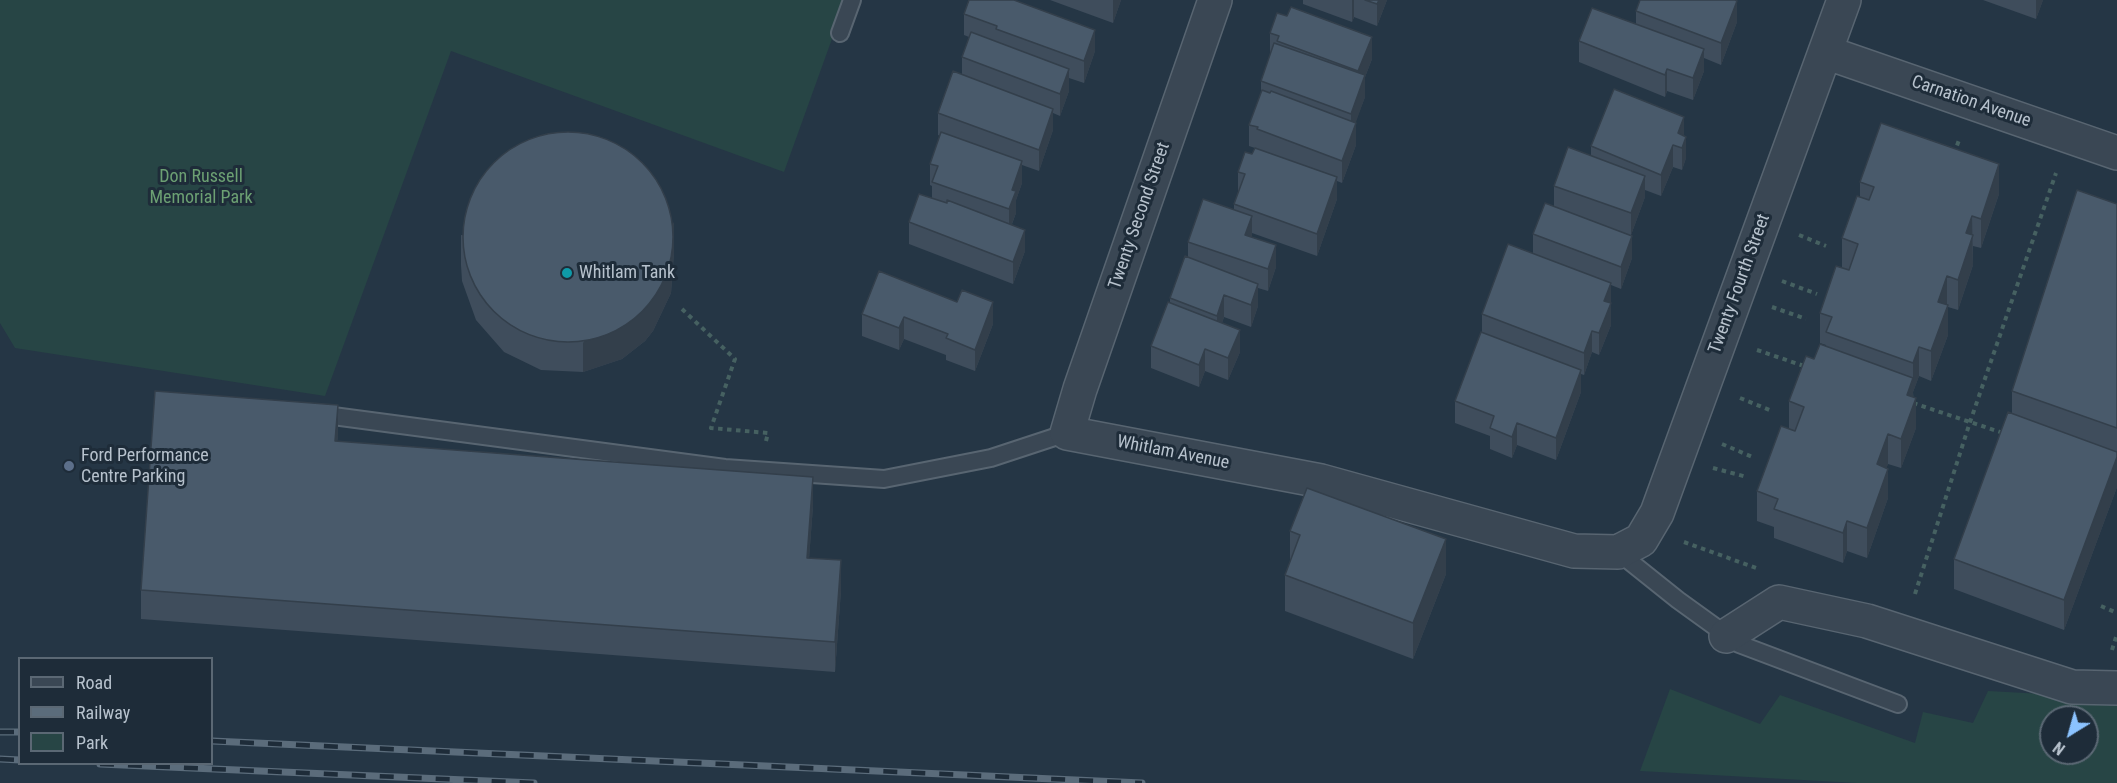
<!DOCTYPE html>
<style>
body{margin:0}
#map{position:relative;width:2117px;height:783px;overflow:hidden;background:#253645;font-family:"Roboto Condensed",sans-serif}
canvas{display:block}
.legend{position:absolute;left:18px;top:657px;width:195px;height:108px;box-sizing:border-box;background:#1e2c39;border:2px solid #5b6874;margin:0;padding:8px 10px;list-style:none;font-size:18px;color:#b7c2cd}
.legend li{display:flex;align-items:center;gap:12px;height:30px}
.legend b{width:30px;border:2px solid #5b6874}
.north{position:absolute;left:2039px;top:705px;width:60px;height:60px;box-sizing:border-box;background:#1e2c39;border:2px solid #5b6874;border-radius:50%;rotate:217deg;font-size:16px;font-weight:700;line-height:24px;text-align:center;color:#b7c2cd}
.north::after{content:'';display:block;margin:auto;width:21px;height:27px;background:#8bc3ff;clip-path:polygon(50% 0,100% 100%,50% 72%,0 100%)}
</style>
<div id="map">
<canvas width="2117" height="783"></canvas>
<ul class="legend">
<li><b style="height:8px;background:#3a4754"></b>Road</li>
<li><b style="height:8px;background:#5b6c7b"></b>Railway</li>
<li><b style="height:16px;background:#274545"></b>Park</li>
</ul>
<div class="north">N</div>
</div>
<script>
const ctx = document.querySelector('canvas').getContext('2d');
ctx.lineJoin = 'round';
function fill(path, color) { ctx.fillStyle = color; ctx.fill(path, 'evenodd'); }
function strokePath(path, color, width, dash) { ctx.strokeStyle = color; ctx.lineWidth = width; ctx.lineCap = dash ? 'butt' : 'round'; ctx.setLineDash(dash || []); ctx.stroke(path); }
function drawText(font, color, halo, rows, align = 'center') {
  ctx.font = font + ' "Roboto Condensed",sans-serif'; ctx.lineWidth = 6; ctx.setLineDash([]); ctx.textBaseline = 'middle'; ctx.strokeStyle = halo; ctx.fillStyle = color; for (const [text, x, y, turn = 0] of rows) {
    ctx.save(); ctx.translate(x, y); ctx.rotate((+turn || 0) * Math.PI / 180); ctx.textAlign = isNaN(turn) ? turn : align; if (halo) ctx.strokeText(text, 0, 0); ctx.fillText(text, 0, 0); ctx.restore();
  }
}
fill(new Path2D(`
 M0 0H846L784 172 451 51 325 396 15 348 0 323Z
 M1670 689 1760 724 1780 695 1915 743 1923 712 1973 723 1988 691 2117 698V783H1857L1640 771ZM2051 717H2087V753H2051Z`), '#274545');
const lane = new Path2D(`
 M840 33 852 0
 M318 414 725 468 884 479 991 458 1067 433
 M1618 552 1678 600 1739 644 1898 704`);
const street = new Path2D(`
 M1215 0 1080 389 1067 433 1321 481 1574 551 1618 552 1641 540 1657 513 1844 0
 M1825 52 2117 153
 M1726 636 1779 602 1867 621 2072 687 2117 688`);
strokePath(lane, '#586571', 20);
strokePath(street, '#586571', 36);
strokePath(new Path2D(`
 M1954 154 1959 140
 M1799 235 1826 246
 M1782 281 1817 294
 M1772 307 1806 319
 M682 309 735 359 711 428 768 433 766 441
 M1757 350 1807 367
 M1740 398 1772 411
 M1913 403 2003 433
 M1722 444 1755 458
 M1713 468 1747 477
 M1684 542 1759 569
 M1915 594 1970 422 2056 173
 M2101 606 2117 613
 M2112 650 2117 634`), '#466161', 4, [4.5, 4.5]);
strokePath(lane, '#3a4754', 16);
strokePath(street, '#3a4754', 33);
const rail = new Path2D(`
 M0 732H20
 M212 741 1142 783
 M0 759 20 760
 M100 764 534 783`);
strokePath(rail, '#5b6c7b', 7);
strokePath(rail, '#1e2c39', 4.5, [14]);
fill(new Path2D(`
 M1050 0H1121L1113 23Z
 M1303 0H1387L1377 26 1354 17 1352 22 1303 4Z
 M1983 0H2043L2036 19Z
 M1636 11 1737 22 1721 65 1704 58V71L1693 100 1667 91 1665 97 1579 62V41L1636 24Z
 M964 14 1095 51 1084 83 1069 78V91L1060 116 1053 113V130L1039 171 1022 165V183L1016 200V213L1012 224 1025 251 1013 284 909 244V222L932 198V186L930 185V164L940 136 938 135V113L962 75V57L969 37 964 35Z
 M1270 33 1372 59 1365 77V97L1355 123 1356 145 1342 183 1337 181V199L1317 256 1252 233V237L1276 267 1268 291 1258 288V306L1251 327 1224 317 1222 323 1240 352 1228 380 1205 371 1199 387 1151 368V346L1170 303V298L1188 257V242L1234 210V204L1238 192V172L1252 154 1255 148 1249 146V125L1261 93V81L1270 55Z
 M1684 136 1686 158 1682 170 1673 167 1661 196 1645 190V197L1631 235 1632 258 1621 289 1611 285V325L1599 355 1592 352 1584 375 1581 374V392L1556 460 1517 445 1512 458 1490 449V436L1455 423V401L1482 333V314L1533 254V234L1554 206V186L1591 156V146Z
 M1860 182 1999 194 1981 248 1973 246V265L1958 310 1948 307V335L1931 381 1919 376 1913 392 1916 428 1901 468 1888 464 1886 468 1888 498 1867 558 1847 551 1843 563 1774 538V527L1757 521V491L1789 429V401L1814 359 1826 346V345L1820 343V313L1842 268V238L1860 197Z
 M2117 204V487L2064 630 1954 589V559L2012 413V391Z
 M461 235 674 252 671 293 653 331 645 341 622 359 583 372 541 370 504 352 476 320 462 281 461 265Z
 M862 314 993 324 975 371 946 360V355L904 339 899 350 862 336Z
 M338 435 337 442 813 506 809 558 841 590 835 672 141 619V590Z
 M1290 531 1446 574 1413 659 1285 611V575L1290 562Z`), '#3f4d5c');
fill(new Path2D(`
 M1113 0H1121L1113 23Z
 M1352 0H1354V17L1352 22Z
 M1379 0H1387L1377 26V4Z
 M2036 0H2043L2036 19Z
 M1737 1V22L1721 65V43Z
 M1095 30V51L1084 83V61Z
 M1372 37V59L1365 77V97L1351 136V114L1358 93V71Z
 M1704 49V71L1693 100V78Z
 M1069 69V91L1060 116V94Z
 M1667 69V91L1665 97V75Z
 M1053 109V130L1039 171V150Z
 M1684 117V139L1678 133Z
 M1356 123V145L1342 183V161Z
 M1686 137V158L1682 170V148Z
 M1673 145V167L1661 196V175Z
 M1022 161V183L1016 200V213L1009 231V209L1012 190Z
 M1999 164V194L1981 248V219Z
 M1645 176V197L1631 235V213Z
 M1337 177V199L1317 256V234Z
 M1252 216V238L1245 235Z
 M1972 216 1973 265 1958 310V280L1966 233Z
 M674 222V252L671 293 653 331 645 341 622 359 583 372V343Z
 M1025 230V251L1013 284V262Z
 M1632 236V258L1621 289V267Z
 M1276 245V267L1268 291V269Z
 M1947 276V306L1938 302Z
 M1611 283V325L1599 355V333L1604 301Z
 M1258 284V306L1251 327V305Z
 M1224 295V317L1217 337V316Z
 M993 302V324L975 371V350Z
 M1948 305V335L1931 381V351Z
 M904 317V339L899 350V328Z
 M1240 330V352L1228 380V358Z
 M1592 331V352L1584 375V353Z
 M1919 347V376L1913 392V405L1916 398V428L1901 468V439L1907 395 1913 378V363Z
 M1205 349V371L1199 387V365Z
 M1581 370V392L1556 460V438Z
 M338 405V435L335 471V441Z
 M1517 423V445L1512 458V437Z
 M1888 434V464L1877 494V464Z
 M2117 457V487L2064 630V600Z
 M1888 469V498L1867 558V528Z
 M813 477V506L807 587V558Z
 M1847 521V551L1843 563V533Z
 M1446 539V574L1413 659V623Z
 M841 560V590L835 672V642Z`), '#333f4b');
const building = new Path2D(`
 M969 0H1014L1095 30 1084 61 996 29 997 26 964 14Z
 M1365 0H1379L1377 4Z
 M1640 0H1735L1737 1 1721 43 1636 11Z
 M1291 7 1372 37 1358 71 1277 41 1279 36 1270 33 1277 13 1287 16Z
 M1592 8 1704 49 1693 78 1667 69 1665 75 1579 41Z
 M971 32 1069 69 1060 94 962 57Z
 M1274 43 1365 75 1351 114 1261 81Z
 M953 71 1053 109 1039 150 938 113Z
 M1614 89 1684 117 1678 133 1686 137 1682 148 1673 145 1661 175 1591 146Z
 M1262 90 1270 93 1271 91 1356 123 1342 161 1257 129 1258 127 1249 125Z
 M1881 123 1999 164 1981 219 1972 216 1966 233 1973 235 1958 280 1947 276 1938 302 1948 305 1931 351 1919 347 1913 363 1826 332 1832 317 1820 313 1836 266 1849 270 1858 244 1842 238 1857 196 1869 200 1874 187 1860 182Z
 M463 237a105 105 0 1 1 210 0a105 105 0 1 1-210 0Z
 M941 132 1022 161 1012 190 1016 191 1009 209 932 182 938 166 930 164Z
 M1568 147 1645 176 1631 213 1554 186Z
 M1255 148 1337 177 1317 234 1234 204 1245 174 1238 172 1245 152 1252 154Z
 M2077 190 2117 204V428L2012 391Z
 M919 194 947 203V200L1025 230 1013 262 909 222Z
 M1203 199 1252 216 1245 235 1276 245 1268 269 1188 242Z
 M1545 203 1632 236 1621 267 1533 234Z
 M1508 244 1611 283 1604 301 1611 303 1599 333 1592 331 1584 353 1482 314Z
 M1185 256 1258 284 1251 305 1224 295 1217 316 1170 298Z
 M879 271 957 302 962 290 993 302 975 350 946 338 948 334 904 317 899 328 862 314Z
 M1168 302 1240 330 1228 358 1205 349 1199 365 1151 346Z
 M1481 332 1581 370 1556 438 1517 423 1512 437 1490 428 1494 416 1455 401Z
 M1820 344 1913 378 1907 395 1916 398 1901 439 1888 434 1877 464 1888 469 1867 528 1847 521 1843 533 1774 509 1778 499 1757 491 1781 426 1795 431 1804 407 1789 401 1806 356 1814 359Z
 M155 391 338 405 335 441 813 477 807 558 841 560 835 642 141 590Z
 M2008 412 2117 452V457L2064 600 1954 559Z
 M1307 488 1446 539 1413 623 1285 575 1300 535 1290 531Z`);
fill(building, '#495a6b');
strokePath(building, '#333f4b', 1.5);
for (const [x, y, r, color] of [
 [567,273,6,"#0f9aa8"],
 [69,466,6,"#5c6f8a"]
]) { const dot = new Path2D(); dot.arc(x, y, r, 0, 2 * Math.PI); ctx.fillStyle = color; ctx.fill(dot); strokePath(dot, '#1e2c39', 2); }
drawText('18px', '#b7c2cd', '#1e2c39', [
 ["Carnation Avenue",1971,102,19],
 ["Twenty Second Street",1140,216,-71],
 ["Twenty Fourth Street",1740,284,-70],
 ["Whitlam Avenue",1173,453,11]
]);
drawText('18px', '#6ca073', '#1e2c39', [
 ["Don Russell",201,177],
 ["Memorial Park",201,198]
]);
drawText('18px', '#b7c2cd', '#1e2c39', [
 ["Whitlam Tank",579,273],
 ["Ford Performance",81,456],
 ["Centre Parking",81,477]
], 'left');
</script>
